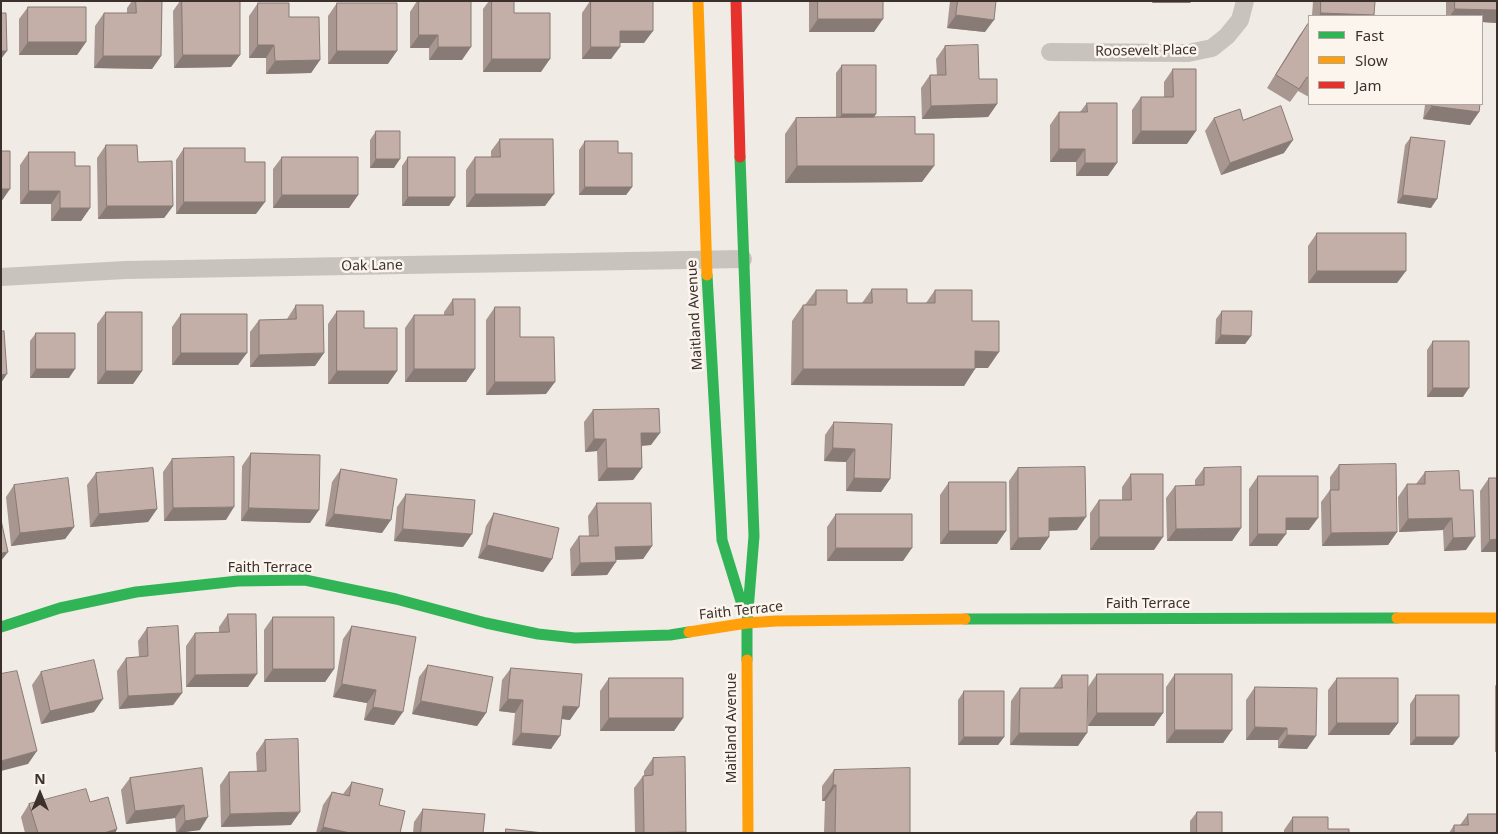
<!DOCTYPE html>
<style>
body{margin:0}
#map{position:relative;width:1498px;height:834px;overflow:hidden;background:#f0ebe5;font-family:"Noto Sans",sans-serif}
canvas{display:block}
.frame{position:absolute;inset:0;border:2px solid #3b302b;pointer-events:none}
.legend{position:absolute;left:1308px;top:15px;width:175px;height:90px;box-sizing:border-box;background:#fbf5ee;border:1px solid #aea6a0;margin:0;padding:6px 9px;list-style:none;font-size:15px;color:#3b302b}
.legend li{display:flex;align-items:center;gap:10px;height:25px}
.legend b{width:25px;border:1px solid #aea6a0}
.north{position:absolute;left:15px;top:769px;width:50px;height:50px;-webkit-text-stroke:4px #fbf5ee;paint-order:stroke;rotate:0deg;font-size:14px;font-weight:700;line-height:20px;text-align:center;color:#3b302b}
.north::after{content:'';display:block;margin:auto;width:18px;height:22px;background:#3b302b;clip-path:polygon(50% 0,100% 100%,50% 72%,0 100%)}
</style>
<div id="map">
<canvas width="1498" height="834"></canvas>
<div class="frame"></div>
<ul class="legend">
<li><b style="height:6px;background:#30b455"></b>Fast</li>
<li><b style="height:6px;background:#ff9f0a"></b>Slow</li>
<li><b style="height:6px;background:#e5322d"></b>Jam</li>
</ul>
<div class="north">N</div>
</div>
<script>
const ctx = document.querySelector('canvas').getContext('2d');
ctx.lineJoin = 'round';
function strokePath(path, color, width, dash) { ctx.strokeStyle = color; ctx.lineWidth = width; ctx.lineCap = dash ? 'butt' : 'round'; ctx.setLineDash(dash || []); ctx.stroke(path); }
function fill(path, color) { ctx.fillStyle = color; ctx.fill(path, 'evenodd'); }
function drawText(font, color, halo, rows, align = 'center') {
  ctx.font = font + ' "Noto Sans",sans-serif'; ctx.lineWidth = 5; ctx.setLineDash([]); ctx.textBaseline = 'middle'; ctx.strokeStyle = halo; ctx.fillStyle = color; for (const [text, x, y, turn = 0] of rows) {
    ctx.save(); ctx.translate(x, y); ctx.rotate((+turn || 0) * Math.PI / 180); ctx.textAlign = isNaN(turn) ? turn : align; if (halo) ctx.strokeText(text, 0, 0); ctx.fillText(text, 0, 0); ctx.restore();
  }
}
strokePath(new Path2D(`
 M1050 52 1188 53 1212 48 1227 36 1240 20 1245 1
 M1 277 125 270 743 259`), '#c9c3be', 18);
strokePath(new Path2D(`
 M740 157 754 536 747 623V660
 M707 275 722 540 743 608
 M965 619 1397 618
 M1 627 60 608 136 592 238 581 305 580 396 599 486 623 538 634 575 638 670 635 689 632`), '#30b455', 11);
strokePath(new Path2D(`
 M698 1 707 275
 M1397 618H1497
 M689 632 747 623 776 621 965 619
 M747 660 748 833`), '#ff9f0a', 11);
strokePath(new Path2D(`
 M736 1 740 157`), '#e5322d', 11);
fill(new Path2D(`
 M132 1H162L161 56 152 69 94 68 95 26 104 13H127V8Z
 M180 1H240L231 67 174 68 173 11Z
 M417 1H471L462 60H429V48H410V12Z
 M489 1H514V13L541 72H483V9Z
 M590 1H653L644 43H620L611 59H582V13Z
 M809 1H883L874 32H809Z
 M950 1H996L985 32 947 28Z
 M1313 1H1375L1373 16H1312Z
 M1446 1H1497V23L1482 22V16H1446Z
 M258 3 289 17 320 60 311 73 266 74V58H249V16Z
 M337 3 388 64H328V16Z
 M28 7 86 42 77 55H19V19Z
 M1308 24 1309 25V97L1298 91 1290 102 1267 88 1299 36Z
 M945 46 979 79 997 104 988 117 922 119 921 88 930 75H937L936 59Z
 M842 65 876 114 874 117 915 134 922 182 785 183V134L796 118 836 117V73Z
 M1173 69 1187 144H1132V110L1141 97H1164V82Z
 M1087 103 1108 176H1076V162H1050V125L1059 112H1080Z
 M1419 104H1480L1479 112 1470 125 1423 119 1425 105Z
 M1214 118 1243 120 1284 153 1221 175 1205 131Z
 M376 131 394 168H370V140Z
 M1411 137 1431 208 1397 203 1405 145Z
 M500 139 545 206 466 207V170L475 157H491V151Z
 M585 141 618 153 632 187 626 195H579V150Z
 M106 145 138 162 173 206 164 218 98 219 97 158Z
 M184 148 245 162 256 214H176V160Z
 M29 152 75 166 90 208 81 221H51V204H20V165Z
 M282 157 358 195 349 208H273V169Z
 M408 157 455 197 449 206H402V166Z
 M1317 233 1397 283H1308V246Z
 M872 289 907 303H926L935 290 972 321 988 368H975L964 386 791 385 792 321 803 305H805L816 290 847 303H862Z
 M453 299 475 369 466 382H405V328L414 315H444V312Z
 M296 305 315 366 250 367V332L259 320 287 319Z
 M495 307 520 337 546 394 486 395V320Z
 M337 311 364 328 397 371 388 384H328V324Z
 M1222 311 1251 336 1245 344H1215L1216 319Z
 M106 312 142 371 133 384H97V324Z
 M181 314 238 365H172V327Z
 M36 333 69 378H30V341Z
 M1433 341 1463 397H1427V350Z
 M593 410 651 445 642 446V468L633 480 598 481 597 451 585 452 584 422Z
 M834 422 890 479 881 492 846 491V462L824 461 825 435Z
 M251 453 310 523 241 521 242 466Z
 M172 459 226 520 164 521 163 472Z
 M1339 465 1397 532 1388 545 1322 546 1321 502 1330 490V477Z
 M1018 468 1077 530 1049 531V537L1040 550H1010L1009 481Z
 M1204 468 1241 528 1232 541H1167L1166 498 1175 486H1195V480Z
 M341 469 382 533 325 526 332 482Z
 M1425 472 1460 490 1466 550 1444 551 1443 530 1399 532 1398 497 1407 484H1416Z
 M96 473 157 509 148 522 90 527 87 485Z
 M1131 474 1154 550H1090V513L1099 500H1122V487Z
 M1258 476 1309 530H1286L1277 546H1249V489Z
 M1489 478H1497V552H1481L1480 491Z
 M949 482 997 544H940V495Z
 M14 485 74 527 65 539 11 546 6 497Z
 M406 494 463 547 394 541 397 507Z
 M597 503 652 546 643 559 616 560 607 575 571 576 570 549 579 536H589L588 516Z
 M494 513 552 559 543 572 478 558 486 526Z
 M836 514 903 561H827V527Z
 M228 614 248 687H186V646L195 633H219V627Z
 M273 617 334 669 325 682H264V630Z
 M352 626 394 725 364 720 367 703 333 697 343 639Z
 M147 628 182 693 173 705 119 709 117 671 126 658 139 657 138 641Z
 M428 665 486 713 477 726 412 714 419 677Z
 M511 668 570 720 562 719 551 749 512 745 515 713 499 711 502 680Z
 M41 672 94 712 41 724 32 685Z
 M1097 674 1163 713 1154 726H1088V687Z
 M1175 674 1232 730 1223 743H1166V687Z
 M1062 675 1078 746 1010 745 1011 701 1020 688H1053Z
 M609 678 683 718 674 731H600V691Z
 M1337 678 1398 723 1389 735H1328V690Z
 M1497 683V752H1495V686Z
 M1255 687 1307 749 1278 748V740H1246V700Z
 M964 691 1004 737 998 745H958V700Z
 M1416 695 1453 745H1410V704Z
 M265 740 291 825 221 827 220 785 229 772H257L256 753Z
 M653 758 686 832 685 833H635L634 788 643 776H644V771Z
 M202 768 200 830 176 833 175 818 126 824 121 790 130 778Z
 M834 770 910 833H824L825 801H822V786Z
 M352 782 379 805 400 833H316L323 805 332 792 343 794Z
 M90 802 117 829 115 833H25L21 817 29 804Z
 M423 809 483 833H413L414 822Z
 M1197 812 1222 833H1190V821Z
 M1468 814 1497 833H1449L1454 825H1460Z
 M1293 817 1328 829 1349 833H1284V830Z`), '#a89690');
fill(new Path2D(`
 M1153 1H1192L1190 3H1152Z
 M1455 9 1497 10V23L1482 22V16H1450Z
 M1321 13 1374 15 1373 16H1318Z
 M956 15 994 20 985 32 947 28Z
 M818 19H883L874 32H809Z
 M620 31H653L644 43H611Z
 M419 35H438L429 48H410Z
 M28 42H86L77 55H19Z
 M258 45H274L266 58H249Z
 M438 47H471L462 60H429Z
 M591 47H620L611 59H582Z
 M1 51H7L1 59Z
 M337 51H397L388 64H328Z
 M183 55H240L231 67 174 68Z
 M103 56H161L152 69 94 68Z
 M492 59H550L541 72H483Z
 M320 60 311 73 266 74 275 61Z
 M997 104 988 117 922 119 931 106Z
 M1432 106 1479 112 1470 125 1423 119Z
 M842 114H876L870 123H836Z
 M1141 131H1196L1187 144H1132Z
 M1293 140 1284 153 1221 175 1230 163Z
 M1059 149H1085L1076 162H1050Z
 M376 159H400L394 168H370Z
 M1085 163H1117L1108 176H1076Z
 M797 166H934L922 182 785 183Z
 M585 187H632L626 195H579Z
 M1 189H10L1 202Z
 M29 191H60L51 204H20Z
 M475 194H554L545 206 466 207Z
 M282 195H358L349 208H273Z
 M1403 195 1437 199 1431 208 1397 203Z
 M408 197H455L449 206H402Z
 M184 202H265L256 214H176Z
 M107 206H173L164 218 98 219Z
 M60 208H90L81 221H51Z
 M1317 271H1406L1397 283H1308Z
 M1221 335 1251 336 1245 344H1215Z
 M975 351 999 352 988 368H964Z
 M181 353H247L238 365H172Z
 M324 353 315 366 250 367 259 355Z
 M36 369H75L69 378H30Z
 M414 369H475L466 382H405Z
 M803 369H975L964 386 791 385Z
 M106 371H142L133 384H97Z
 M337 371H397L388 384H328Z
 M7 374 1 383V375Z
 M495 382H555L546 394 486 395Z
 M1433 388H1469L1463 397H1427Z
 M641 433H660L651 445 632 446Z
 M594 439H606L597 451 585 452Z
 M833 448 855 449 846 462 824 461Z
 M607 468H642L633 480 598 481Z
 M854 478 890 479 881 492 846 491Z
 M234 507 226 520 164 521 173 508Z
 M249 508 319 510 310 523 241 521Z
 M157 509 148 522 90 527 99 514Z
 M334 514 391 520 382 533 325 526Z
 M1086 517 1077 530 1040 531 1049 518Z
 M1286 518H1318L1309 530H1277Z
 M1452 518 1443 530 1399 532 1408 519Z
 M74 527 65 539 11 546 20 533Z
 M1241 528 1232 541H1167L1176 529Z
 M403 529 472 534 463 547 394 541Z
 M949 531H1006L997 544H940Z
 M1397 532 1388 545 1322 546 1331 533Z
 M1258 534H1286L1277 546H1249Z
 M1049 537 1040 550H1010L1018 538Z
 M1099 537H1163L1154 550H1090Z
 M1475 537 1466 550 1444 551 1453 538Z
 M1497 539V552H1481L1490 540Z
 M487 545 552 559 543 572 478 558Z
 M652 546 643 559 606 560 615 547Z
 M836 548H912L903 561H827Z
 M8 552 1 561V553Z
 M616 562 607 575 571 576 580 563Z
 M273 669H334L325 682H264Z
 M257 674 248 687H186L195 675Z
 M342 684 376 690 367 703 333 697Z
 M182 693 173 705 119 709 128 696Z
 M103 699 94 712 41 724 50 711Z
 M508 699 523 700 515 713 499 711Z
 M421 701 486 713 477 726 412 714Z
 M563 706 579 707 570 720 554 718Z
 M373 707 403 712 394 725 364 720Z
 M1097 713H1163L1154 726H1088Z
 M609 718H683L674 731H600Z
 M1337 723H1398L1389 735H1328Z
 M1255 727 1287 728 1278 740H1246Z
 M1175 730H1232L1223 743H1166Z
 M521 733 560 736 551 749 512 745Z
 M1019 733H1087L1078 746 1010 745Z
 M1287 735 1316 736 1307 749 1278 748Z
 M964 737H1004L998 745H958Z
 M1416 737H1459L1453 745H1410Z
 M37 751 28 764 1 771V761Z
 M833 785H836L825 801H822Z
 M184 805 175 818 126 824 135 811Z
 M300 812 291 825 221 827 230 814Z
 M208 817 200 830 177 833 185 821Z
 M323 827 350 833H319Z
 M117 829 115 833H104Z
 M665 832H686L685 833H664Z`), '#887a75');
const building = new Path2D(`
 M136 1H162L161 56H103L104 13H136Z
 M182 1H240V55H183Z
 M419 1H471V47H438V35H419Z
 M492 1H514V13H550V59H492Z
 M591 1H653V31H620V47H591Z
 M818 1H883V19H818Z
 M958 1H996L994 20 956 15Z
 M1321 1H1375L1374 15 1321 13Z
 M1455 1H1497V10L1455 9Z
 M258 3H289V17H319L320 60 275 61 274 45H258Z
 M337 3H397V51H337Z
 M28 7H86V42H28Z
 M1 13H6L7 51H1Z
 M1308 24 1309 25V79L1307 77 1299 89 1276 75Z
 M978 45 979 79H997V104L931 106 930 75H946L945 46Z
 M842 65H876V114H842Z
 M1173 69H1196V131H1141V97H1173Z
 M1087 103H1117V163H1085V149H1059V112H1087Z
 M1432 104H1480L1479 112 1432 106Z
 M1281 106 1293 140 1230 163 1214 118 1240 109 1243 120Z
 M915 117V134H934V166H797L796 118Z
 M376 131H400V159H376Z
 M1411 137 1445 141 1437 199 1403 195Z
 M500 139H553L554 194H475V157H500Z
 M585 141H618V153H632V187H585Z
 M106 145H137L138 162 172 161 173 206H107Z
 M184 148H245V162H265V202H184Z
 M1 151H10V189H1Z
 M29 152H75V166H90V208H60V191H29Z
 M282 157H358V195H282Z
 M408 157H455V197H408Z
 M1317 233H1406V271H1317Z
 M872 289H907V303H935V290H972V321H999V352L975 351V369H803V305H816V290H847V303H872Z
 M453 299H475V369H414V315H453Z
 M296 305H323L324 353 259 355V320L296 319Z
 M495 307H520V337H554L555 382H495Z
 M337 311H364V328H397V371H337Z
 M1222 311H1252L1251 336 1221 335Z
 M106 312H142V371H106Z
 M181 314H247V353H181Z
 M4 331 7 374 1 375V332Z
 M36 333H75V369H36Z
 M1433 341H1469V388H1433Z
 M659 409 660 433H641L642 468H607L606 439H594L593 410Z
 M834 422 892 424 890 479 854 478 855 449 833 448Z
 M251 453 320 455 319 510 249 508Z
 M234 457V507L173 508 172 459Z
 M1396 464 1397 532 1331 533 1330 490H1339V465Z
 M1085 467 1086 517 1049 518V537L1018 538V468Z
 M1241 467V528L1176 529 1175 486 1204 485V468Z
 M153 468 157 509 99 514 96 473Z
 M341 469 397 479 391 520 334 514Z
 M1459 471 1460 490H1473L1475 537 1453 538 1452 518 1408 519 1407 484H1425V472Z
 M1131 474H1163V537H1099V500H1131Z
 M1258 476H1318V518H1286V534H1258Z
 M68 478 74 527 20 533 14 485Z
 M1489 478H1497V539L1490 540Z
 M949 482H1006V531H949Z
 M406 494 475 500 472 534 403 529Z
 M597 503H651L652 546 615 547 616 562 580 563 579 536H598Z
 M494 513 559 528 552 559 487 545Z
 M836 514H912V548H836Z
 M1 520 8 552 1 553Z
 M228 614H256L257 674 195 675V633L229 632Z
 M273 617H334V669H273Z
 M178 626 182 693 128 696 126 658 148 656 147 628Z
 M352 626 416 637 403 712 373 707 376 690 342 684Z
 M94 660 103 699 50 711 41 672Z
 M428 665 493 677 486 713 421 701Z
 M511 668 582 674 579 707 563 706 560 736 521 733 523 700 508 699Z
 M17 671 37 751 1 761V674Z
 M1097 674H1163V713H1097Z
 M1175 674H1232V730H1175Z
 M1062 675H1088L1087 733H1019L1020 688H1062Z
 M609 678H683V718H609Z
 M1337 678H1398V723H1337Z
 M1255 687 1317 688 1316 736 1287 735V728L1255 727Z
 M964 691H1004V737H964Z
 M1416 695H1459V737H1416Z
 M298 739 300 812 230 814 229 772 266 771 265 740Z
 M685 757 686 832 644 833 643 776 653 775V758Z
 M202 768 208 817 185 821 184 805 135 811 130 778Z
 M910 768V833H835L836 785H833L834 770Z
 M352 782 383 789 379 805 405 811 400 833H350L323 827 332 792 349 796Z
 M86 789 90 802 108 797 117 829 104 833H38L29 804Z
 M423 809 485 814 483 833H421Z
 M1197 812H1222V833H1197Z
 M1468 814H1497V833H1454V825H1468Z
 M1293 817H1328V829H1349V833H1293Z
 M506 829 544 833H506Z`);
fill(building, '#c3afa7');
strokePath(building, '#887a75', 1);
drawText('14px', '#3b302b', '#fbf5ee', [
 ["Roosevelt Place",1146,51,-1],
 ["Oak Lane",372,266,-1],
 ["Maitland Avenue",695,315,-93],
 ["Faith Terrace",270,568],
 ["Faith Terrace",1148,604],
 ["Faith Terrace",741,611,-6],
 ["Maitland Avenue",732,728,-90]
]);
</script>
